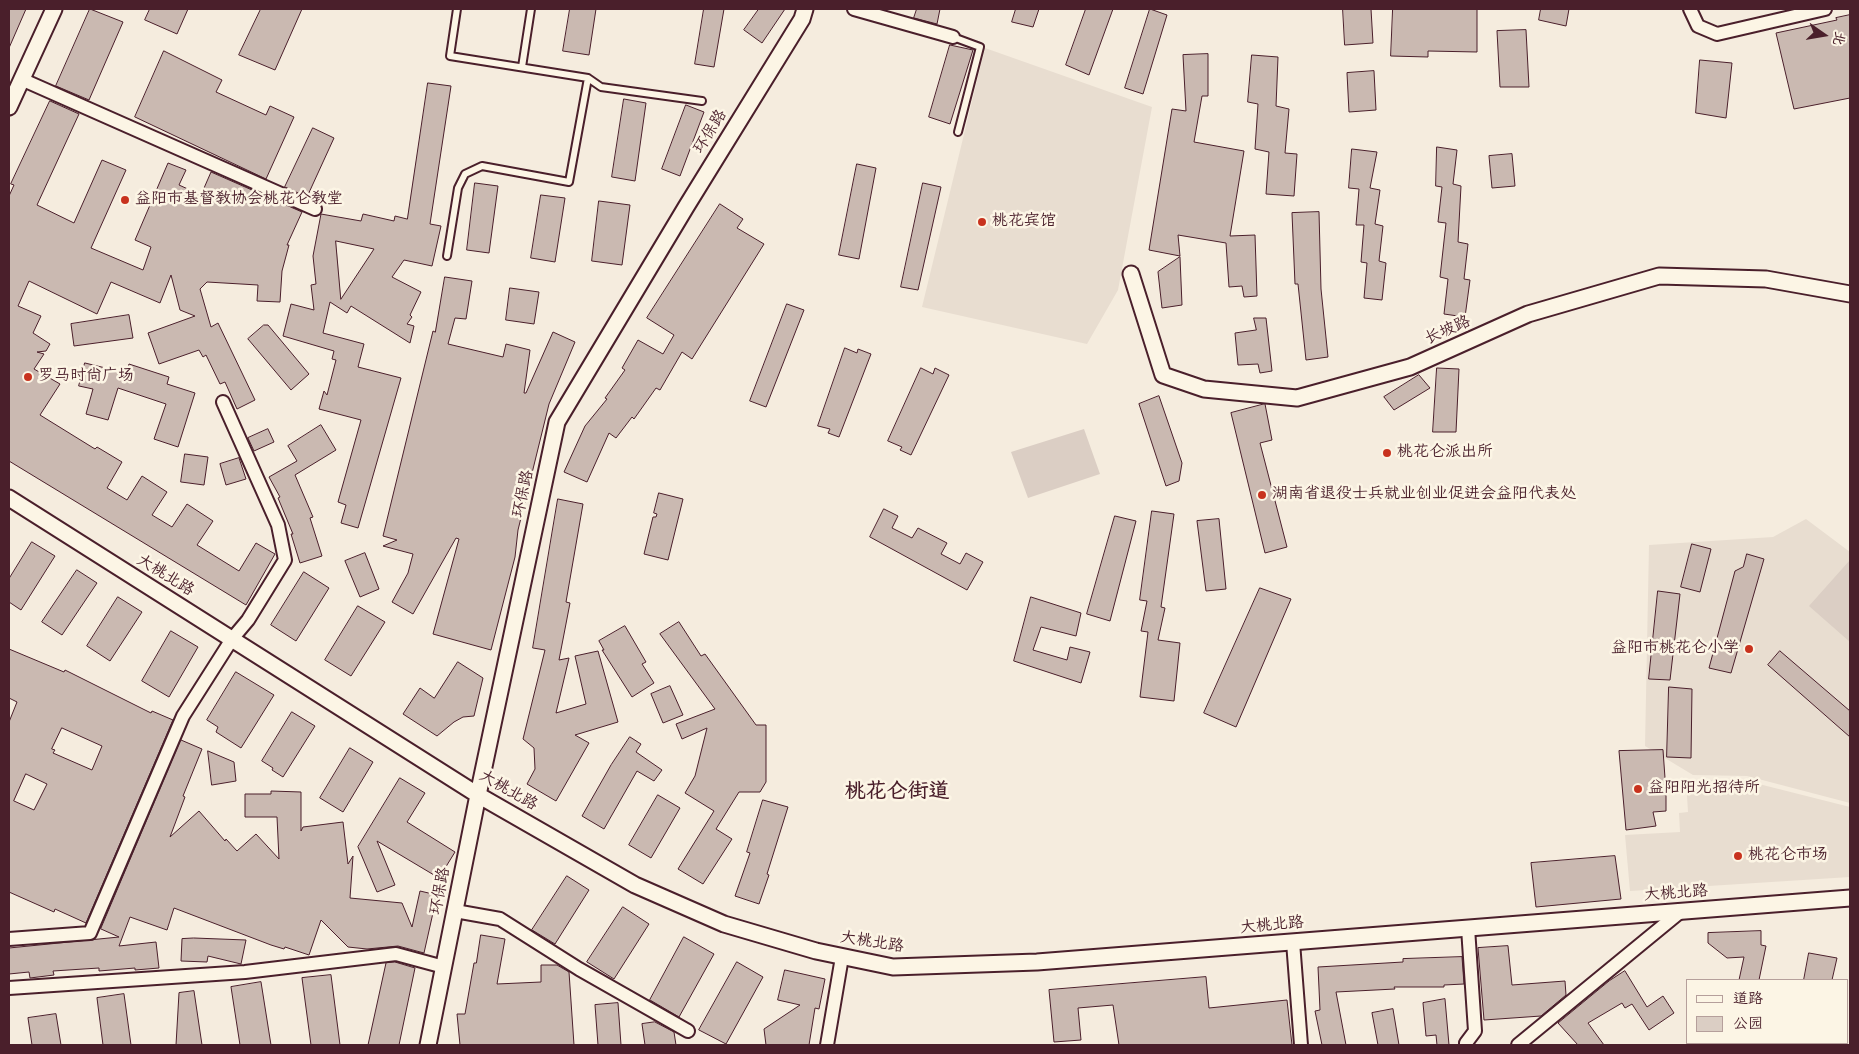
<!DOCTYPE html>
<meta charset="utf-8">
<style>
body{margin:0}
#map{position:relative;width:1859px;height:1054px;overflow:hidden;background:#f5ecde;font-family:Mynerve,"LXGW WenKai TC",sans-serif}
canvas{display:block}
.frame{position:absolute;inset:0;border:10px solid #4a1f2b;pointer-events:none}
.legend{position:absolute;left:1686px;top:979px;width:162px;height:65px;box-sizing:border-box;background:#fcf5e5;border:1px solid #b59f9b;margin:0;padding:6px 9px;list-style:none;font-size:15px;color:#4a1f2b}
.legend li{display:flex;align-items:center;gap:10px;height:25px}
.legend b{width:25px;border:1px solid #b59f9b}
.north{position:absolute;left:1799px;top:10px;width:50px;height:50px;-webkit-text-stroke:4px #fcf5e5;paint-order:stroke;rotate:103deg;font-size:14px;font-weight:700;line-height:20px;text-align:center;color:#4a1f2b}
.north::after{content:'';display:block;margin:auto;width:18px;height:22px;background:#4a1f2b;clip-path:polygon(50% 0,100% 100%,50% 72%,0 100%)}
</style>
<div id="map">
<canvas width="1859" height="1054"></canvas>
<div class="frame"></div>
<ul class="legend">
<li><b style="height:6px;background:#fcf5e5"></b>道路</li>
<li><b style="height:14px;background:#dbcec4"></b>公园</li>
</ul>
<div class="north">北</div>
</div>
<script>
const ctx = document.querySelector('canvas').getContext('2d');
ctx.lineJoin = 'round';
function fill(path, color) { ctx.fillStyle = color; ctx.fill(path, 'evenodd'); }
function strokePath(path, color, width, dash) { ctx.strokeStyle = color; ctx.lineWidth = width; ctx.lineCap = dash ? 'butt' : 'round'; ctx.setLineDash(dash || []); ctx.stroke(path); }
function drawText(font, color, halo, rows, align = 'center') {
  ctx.font = font + ' Mynerve,"LXGW WenKai TC",sans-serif'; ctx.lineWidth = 5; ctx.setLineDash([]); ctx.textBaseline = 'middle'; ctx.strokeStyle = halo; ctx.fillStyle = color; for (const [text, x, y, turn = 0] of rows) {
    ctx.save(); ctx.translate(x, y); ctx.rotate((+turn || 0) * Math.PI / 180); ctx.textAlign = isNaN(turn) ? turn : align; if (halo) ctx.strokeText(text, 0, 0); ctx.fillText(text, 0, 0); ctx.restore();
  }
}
fill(new Path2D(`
 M985 48 1152 107 1118 290 1087 344 922 307Z
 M1806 519 1850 552V803L1747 776 1693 775 1645 746 1649 545 1773 537Z
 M1686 780 1747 781 1850 807V877L1630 891 1625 835 1680 832 1679 813 1688 812Z`), '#e8ddd0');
fill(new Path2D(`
 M1084 429 1100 474 1028 498 1011 452Z
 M1850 560V642L1809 606Z`), '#dbcec4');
const building = new Path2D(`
 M9 9H26L9 48Z
 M90 9 123 22 89 100 56 86Z
 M150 9H188L177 34 145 20Z
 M261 9H302L275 70 239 55Z
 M570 9H596L589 55 563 51Z
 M704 9H724L714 67 695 64Z
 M759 9H785L762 43 744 30Z
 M917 9H940L937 24 914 18Z
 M1016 9H1039L1033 27 1012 22Z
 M1086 9H1113L1089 75 1066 65Z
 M1150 9 1167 15 1143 94 1125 88Z
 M1343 9H1371L1373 43 1345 45Z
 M1393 9H1477V52L1428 51V57L1391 56Z
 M1541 9H1569L1566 26 1539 20Z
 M1850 15V98L1794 109 1776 33 1837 20 1836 18Z
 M1526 30 1529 87H1500L1497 31Z
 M950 45 973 50 950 124 929 117Z
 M164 51 222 80 216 92 266 115 270 106 294 117 266 179 135 117Z
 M1208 54V96H1202L1194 142 1244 151 1230 236 1255 235 1257 296 1244 297 1242 286 1229 287 1226 243 1178 235 1180 256 1149 250 1172 109 1186 111 1183 55Z
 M1252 55 1278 57 1276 106 1289 109 1285 153 1297 154 1294 196 1266 194 1269 152 1255 149 1258 104 1248 102Z
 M1700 60 1732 63 1726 118 1696 113Z
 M1374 71 1376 110 1349 112 1347 73Z
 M428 83 451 86 430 224 441 226 432 266 404 260 392 277 421 292 410 315 412 317 407 324 414 326 410 343 351 306 347 313 330 302 323 333 364 344 358 367 401 378 358 528 341 523 346 505 338 502 361 420 319 409 324 391 327 395 336 360 332 359 334 351 283 336 291 304 314 310 311 285 316 284 313 256 321 214 361 221 363 214 394 221 395 216 407 219ZM336 241 374 249 341 299Z
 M624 99 646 103 635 181 612 177Z
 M50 101 79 114 37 205 74 223 102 160 126 170 91 248 143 270 151 247 135 240 168 163 186 170 179 185 201 195 211 172 302 212 287 245H289L282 271 280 302 257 301 258 285 207 282 200 289 211 327 218 323 255 400 237 409 225 382 220 384 206 355 203 357 199 350 159 364 148 333 195 316 180 310 171 275 160 303 111 282 97 314 29 281 18 306 41 316 33 333 50 344 46 351 37 352 44 354 34 369 60 384 40 415 95 449 97 447 122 462 107 488 127 500 142 476 167 492 152 515 172 527 187 504 213 521 197 545 239 571 256 543 275 554 246 605 9 461V196L14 185 11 184Z
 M686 105 704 112 680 176 662 169Z
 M313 128 334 138 307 197 285 187Z
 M1437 147 1457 150 1453 184 1461 186 1458 242 1468 244 1464 279 1470 280 1465 317 1444 314 1448 279 1440 277 1446 223 1438 222 1442 187 1436 186Z
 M1352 149 1377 152 1370 188 1380 190 1375 224 1383 226 1379 261 1386 263 1382 300 1364 298 1367 263 1361 262 1364 225H1356L1359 189 1349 188Z
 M1512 154 1515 186 1492 188 1489 156Z
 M857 164 876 168 859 259 839 255Z
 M475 183 498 186 489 253 467 250Z
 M923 183 941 187 918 290 901 287Z
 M541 195 565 198 555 262 531 258Z
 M599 201 630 205 622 265 592 261Z
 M720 204 743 219 737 228 764 244 692 359 682 352 660 390 656 388 634 419 632 417 616 438 609 433 587 482 564 472 585 426 607 399 605 398 625 370 622 368 638 340 663 354 674 335 647 318Z
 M1319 212 1321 289 1328 357 1306 360 1298 284H1295L1292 213Z
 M1180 257 1182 305 1162 308 1158 272Z
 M445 277 472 281 466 319 455 318 448 344 503 357 506 344 530 350 524 393H526L553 332 575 342 549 404 518 530 515 557 491 650 433 634 459 539 456 538 413 614 392 602 408 573 413 554 383 546 397 540 383 536 433 331 435 332Z
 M510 288 539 292 534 324 506 320Z
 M787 304 804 310 766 407 750 401Z
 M129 315 133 338 74 346 71 324Z
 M1254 318H1266L1272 371 1260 373 1258 364 1238 365 1235 333 1256 330Z
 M264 325H268L309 374 291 390 248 339Z
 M845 348 857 353 858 349 871 354 839 437 828 433 830 429 818 426Z
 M85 363 126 373 129 364 169 377 167 384 195 393 178 447 154 439 166 404 118 388 108 420 86 414 93 389 79 386Z
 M921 368 933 374 935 368 949 375 911 455 900 450 902 447 888 441Z
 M1437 368 1459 369 1456 432H1433Z
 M1419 375 1430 388 1394 410 1384 397Z
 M1159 396 1182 463 1179 481 1166 486 1139 404Z
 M1265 404 1272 440 1260 443 1287 547 1265 553 1231 413Z
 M321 425 336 450 295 475 313 517 310 518 322 556 300 563 291 534H293L278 498 280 497 269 477 297 461 288 446Z
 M268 429 274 442 254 451 248 438Z
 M185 454 208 457 204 485 181 482Z
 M239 458 246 479 226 485 220 464Z
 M659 493 683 499 668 560 644 554 653 517H656L657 514 654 513Z
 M558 499 583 504 566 602 570 603 559 660 569 658 556 713 586 704 575 656 598 651 618 722 575 735 589 743 556 801 527 784 535 769 534 748 523 739 545 650 533 648Z
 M884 509 898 516 892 528 912 538 918 528 947 543 941 554 960 564 966 553 983 562 967 590 870 537Z
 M1152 511 1174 514 1161 607 1165 608 1158 640 1180 643 1174 701 1140 697 1148 632 1141 631 1147 601 1140 600Z
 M1115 516 1136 521 1110 621 1087 614Z
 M1219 519 1226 589 1206 591 1197 521Z
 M32 542 55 556 21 610 9 602V579Z
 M1692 544 1711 549 1700 592 1681 587Z
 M365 553 379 589 360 597 345 561Z
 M1747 554 1764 559 1731 673 1709 668 1735 571 1743 567Z
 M77 570 97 583 62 635 42 622Z
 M304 572 329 588 296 641 271 625Z
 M1260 588 1291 599 1236 727 1204 713Z
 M1658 591 1680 594 1670 680 1649 679Z
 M118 597 142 612 110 661 87 646Z
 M1031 597 1081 613 1076 636 1041 627 1033 650 1067 660 1070 647 1090 652 1081 683 1014 661Z
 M358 606 385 622 351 676 325 660Z
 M679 622 701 656 705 654 756 725H766V782L760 792H739L716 829 732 839 703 884 678 869 714 811 685 793 695 776 707 728 682 739 676 724 715 709 660 634Z
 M625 626 646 662 642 664 654 683 632 697 602 650H604L599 641Z
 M171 631 198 647 169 697 142 681Z
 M9 649 64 672 65 670 151 713 152 711 173 720 86 923 55 909 54 912 9 892V722L17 702 9 698ZM62 728 102 746 92 770 53 753 55 750 52 749ZM26 774 47 784 34 810 14 801Z
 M1780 651 1850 711V737L1768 665Z
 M458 662 483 678 474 716 463 717 454 722 437 736 403 714 420 688 434 698Z
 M236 672 274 695 241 748 216 732 218 727 207 720Z
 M670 686 683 715 663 723 651 694Z
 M1669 687 1692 689 1691 758 1667 757Z
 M292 712 315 726 283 777 272 770 273 768 262 761Z
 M630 737 641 744 636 752 662 770 654 781 637 771 604 829 582 816 611 765Z
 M181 740 202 749 183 796 185 797 170 837 199 811 225 841 226 839 237 851 256 834 279 859 277 817H245V794H271V791L301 792V831L303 827 343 822 348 864 353 856 350 898 402 903 412 927 420 891 437 895 424 953 398 946 367 949 348 947 321 920 309 955 285 947 284 949 271 945 174 908 167 930 130 917 119 946 156 942 159 968 135 970V968L99 971V968L53 971 54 975 30 978 29 972 9 974V948L119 937 101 929Z
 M350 748 373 762 343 812 320 798Z
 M1663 750 1666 792V811L1653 812 1656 826 1626 830 1619 751Z
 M208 751 234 762 236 781 212 785Z
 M400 778 425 793 407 822 455 852 439 878 377 841 395 885 377 892 358 847Z
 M658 795 680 808 651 858 629 845Z
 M763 800 788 807 767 874 769 875 759 904 735 896 750 853 747 852Z
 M1615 856 1621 899 1536 907 1531 863Z
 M567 876 589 890 555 944 532 930Z
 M623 907 649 924 614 979 587 962Z
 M1761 931V945L1766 946 1759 980H1739L1744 957 1727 958 1708 943V933Z
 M481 935 505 939 497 984 541 982V965H557L569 972 574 1045H460L457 1014H465L474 963H476Z
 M684 937 714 954 679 1017 650 1000Z
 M194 938 246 940 241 964 208 956 207 962 181 961 182 939Z
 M1508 946 1512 985 1565 981 1566 995 1541 1016 1484 1020 1478 948Z
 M1809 953 1837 958 1832 980H1804Z
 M1462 957 1464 984 1444 985V987H1394L1395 989 1336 992 1346 1045H1322L1315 1011 1320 1010 1318 967 1403 962V959Z
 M395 962 415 968 399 1045H368L386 963Z
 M737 962 763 977 726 1044 699 1030Z
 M785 970 825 979 819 1009 815 1008 809 1045H766L764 1029 800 1005 778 1000Z
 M1625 971 1647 1007 1663 996 1674 1013 1649 1030 1632 1004 1625 1008 1622 1003 1588 1023 1604 1045H1578L1558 1023 1609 981Z
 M331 975 340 1045H311L302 978Z
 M1206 977 1209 1008 1287 1000 1292 1045H1119L1113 1005 1078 1008 1081 1040 1054 1042 1049 990Z
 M261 982 271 1045H240L231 987Z
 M194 991 202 1045H176L179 993Z
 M124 994 131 1045H103L97 998Z
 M1445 999 1449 1045H1437L1436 1035 1426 1036 1423 1003Z
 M618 1003 621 1045H598L595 1005Z
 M1393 1009 1399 1045H1378L1372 1013Z
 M56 1014 61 1045H32L28 1018Z
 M655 1022 674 1032 676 1045H645L642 1024Z`);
fill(building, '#cab9b1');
strokePath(building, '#4a1f2b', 1);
const service = new Path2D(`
 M457 9 450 56 588 78 601 87 702 101
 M953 37 980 47 958 132
 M522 67 531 9
 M447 256 458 188 465 174 482 166 569 182 588 78`);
const minor = new Path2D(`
 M854 9 953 37
 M1690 9 1698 26 1717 34 1825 9
 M21 79 315 209
 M455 911 500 919 579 969 688 1031
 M9 939 90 933 183 716 232 639 248 620 285 560 278 525 223 402
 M1293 942 1301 1045
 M9 988 245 972 396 954 444 967
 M827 1045 842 957
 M1466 1045V1043L1475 1031 1468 928
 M1518 1045 1680 912`);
const tertiary = new Path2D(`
 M9 107 54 9
 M1131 274 1163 375 1204 389 1297 398 1410 367 1528 314 1659 276 1766 279 1850 294
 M9 498 478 795 635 885 724 924 816 951 893 967 1037 962 1850 898
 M428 1045 478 795 557 422 686 207 802 19 805 9`);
strokePath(service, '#4a1f2b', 10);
strokePath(minor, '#4a1f2b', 16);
strokePath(tertiary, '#4a1f2b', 19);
strokePath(service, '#fcf5e5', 6);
strokePath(minor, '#fcf5e5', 12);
strokePath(tertiary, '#fcf5e5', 15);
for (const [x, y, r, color] of [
 [125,200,5,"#c8321e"],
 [982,222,5,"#c8321e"],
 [28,377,5,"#c8321e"],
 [1387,453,5,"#c8321e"],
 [1262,495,5,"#c8321e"],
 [1749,649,5,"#c8321e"],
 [1638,789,5,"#c8321e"],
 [1738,856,5,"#c8321e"]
]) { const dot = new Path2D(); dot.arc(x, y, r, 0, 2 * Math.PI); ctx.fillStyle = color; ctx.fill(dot); strokePath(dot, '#fcf5e5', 2); }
drawText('16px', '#4a1f2b', '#fcf5e5', [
 ["环保路",711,132,-58],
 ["长坡路",1448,331,-24],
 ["环保路",524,494,-78],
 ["大桃北路",165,576,32],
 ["大桃北路",508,791,30],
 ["环保路",441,891,-79],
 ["大桃北路",1676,894,-4],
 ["大桃北路",1272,926,-5],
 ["大桃北路",872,943,9]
]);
drawText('16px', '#4a1f2b', '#fcf5e5', [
 ["益阳市基督教协会桃花仑教堂",135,200],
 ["桃花宾馆",992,222],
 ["罗马时尚广场",38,377],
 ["桃花仑派出所",1397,453],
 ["湖南省退役士兵就业创业促进会益阳代表处",1272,495],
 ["益阳市桃花仑小学",1739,649,"right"],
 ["益阳阳光招待所",1648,789],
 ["桃花仑市场",1748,856]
], 'left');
drawText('bold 21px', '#4a1f2b', '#fcf5e5', [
 ["桃花仑街道",897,793]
]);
</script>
